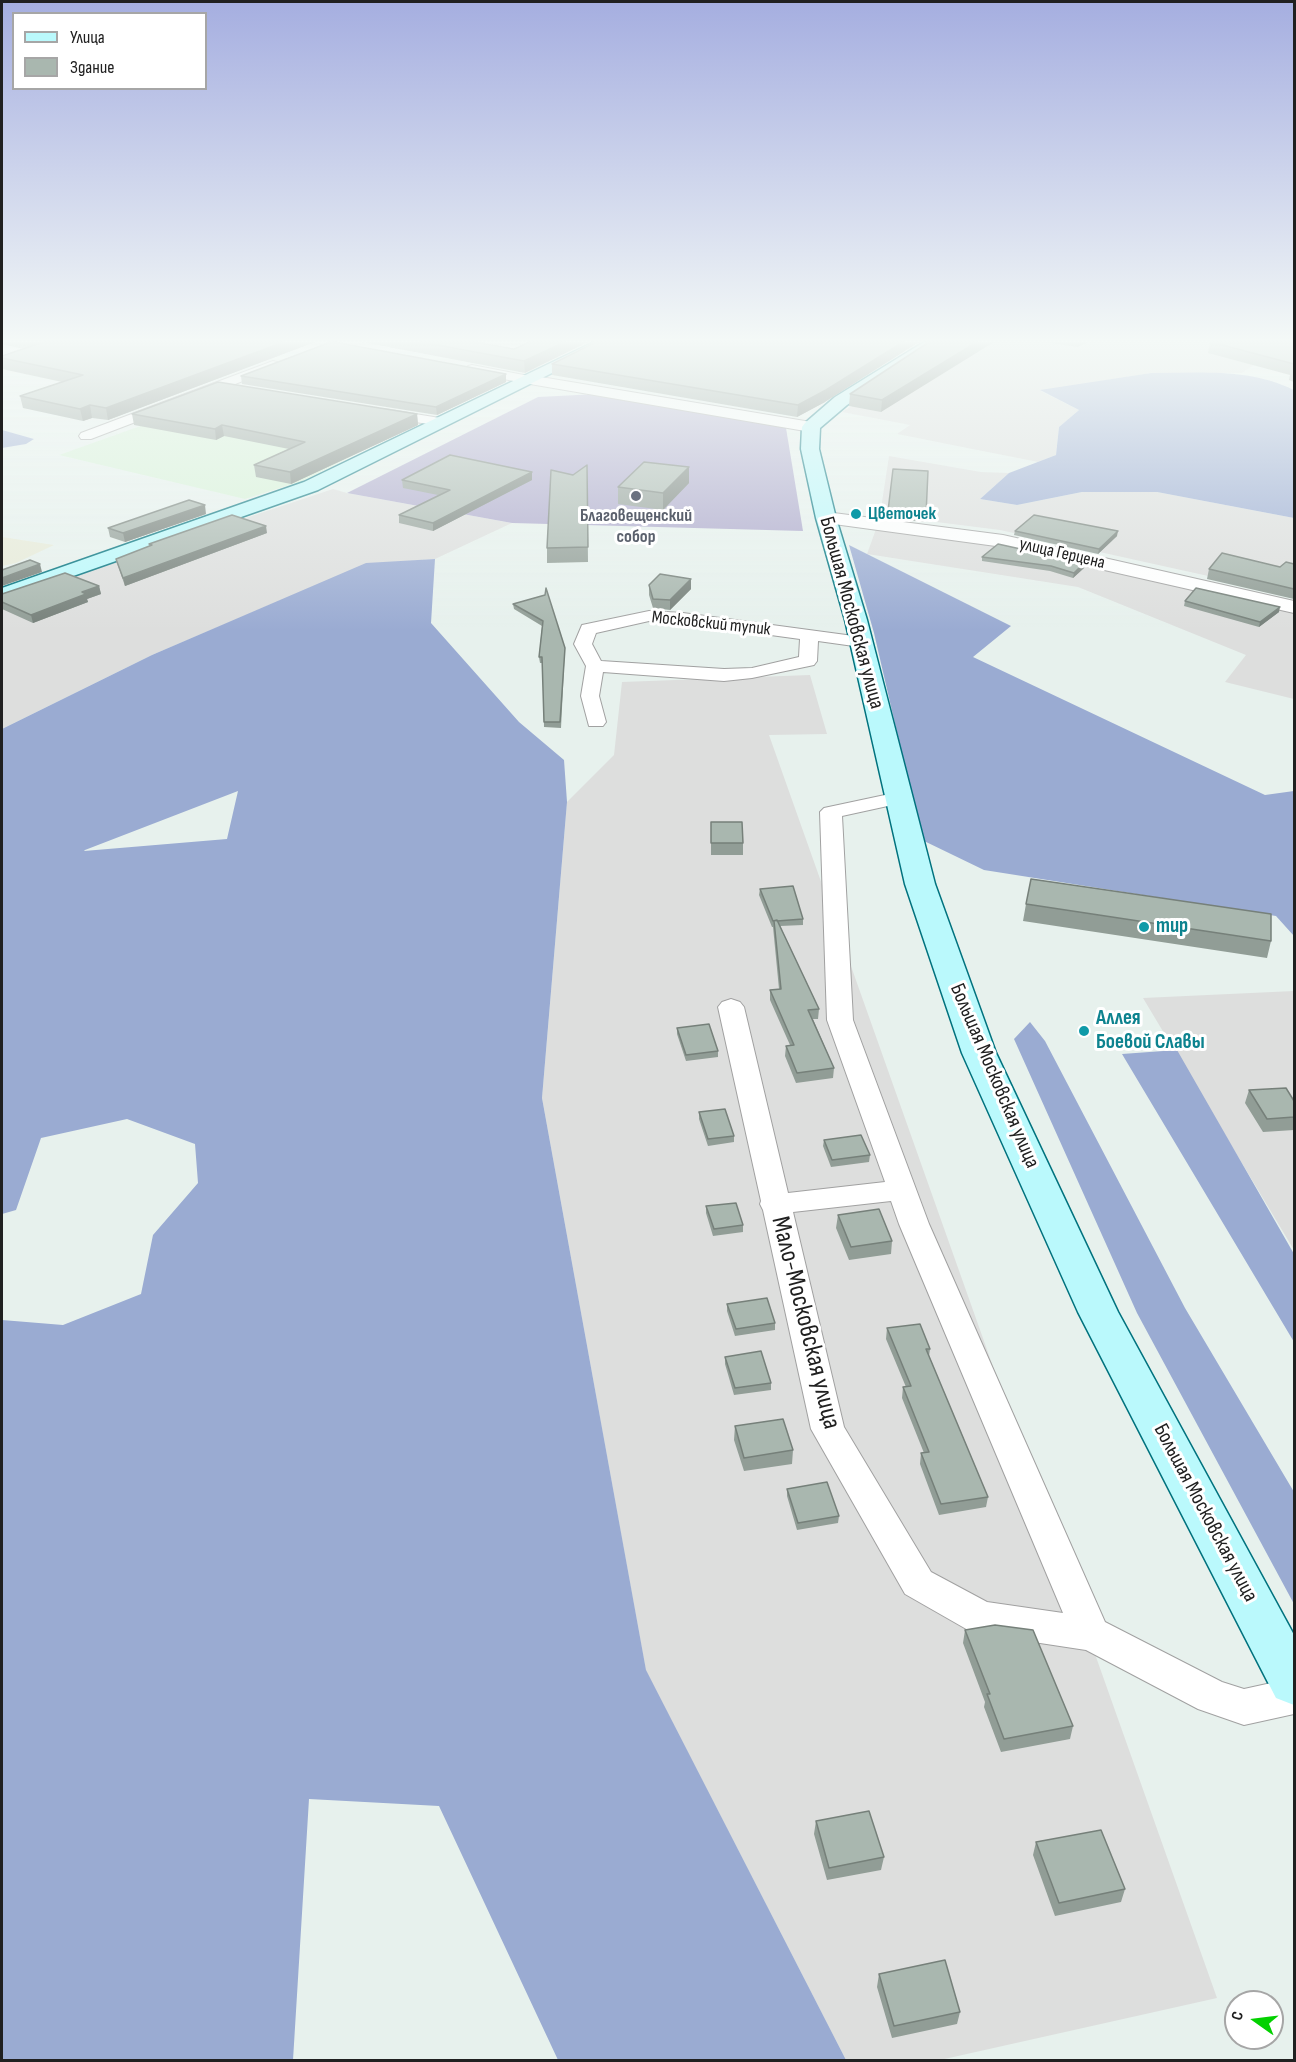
<!DOCTYPE html>
<meta charset="utf-8">
<style>
body{margin:0}
#map{position:relative;width:1296px;height:2062px;overflow:hidden;background:#e7f1ed;font-family:"Sofia Sans Condensed",sans-serif}
canvas{display:block}
.frame{position:absolute;inset:0;border:3px solid #202020;pointer-events:none}
.legend{position:absolute;left:12px;top:12px;width:195px;height:78px;box-sizing:border-box;background:#fff;border:2px solid #a6a6a6;margin:0;padding:8px 10px;list-style:none;font-size:18px;color:#202020}
.legend li{display:flex;align-items:center;gap:12px;height:30px}
.legend b{width:30px;border:2px solid #a6a6a6}
.north{position:absolute;left:1224px;top:1990px;width:60px;height:60px;box-sizing:border-box;background:#fff;border:2px solid #a6a6a6;border-radius:50%;rotate:284deg;font-size:16px;font-weight:700;line-height:24px;text-align:center;color:#202020}
.north::after{content:'';display:block;margin:auto;width:21px;height:27px;background:#03d100;clip-path:polygon(50% 0,100% 100%,50% 72%,0 100%)}
</style>
<div id="map">
<canvas width="1296" height="2062"></canvas>
<div class="frame"></div>
<ul class="legend">
<li><b style="height:8px;background:#baf9fc"></b>Улица</li>
<li><b style="height:16px;background:#a9b7af"></b>Здание</li>
</ul>
<div class="north">С</div>
</div>
<script>
const ctx = document.querySelector('canvas').getContext('2d');
ctx.lineJoin = 'round';
function fill(path, color) { ctx.fillStyle = color; ctx.fill(path, 'evenodd'); }
function strokePath(path, color, width, dash) { ctx.strokeStyle = color; ctx.lineWidth = width; ctx.lineCap = dash ? 'butt' : 'round'; ctx.setLineDash(dash || []); ctx.stroke(path); }
function drawText(font, color, halo, rows, align = 'center') {
  ctx.font = font + ' "Sofia Sans Condensed",sans-serif'; ctx.lineWidth = 6; ctx.setLineDash([]); ctx.textBaseline = 'middle'; ctx.strokeStyle = halo; ctx.fillStyle = color; for (const [text, x, y, turn = 0] of rows) {
    ctx.save(); ctx.translate(x, y); ctx.rotate((+turn || 0) * Math.PI / 180); ctx.textAlign = isNaN(turn) ? turn : align; if (halo) ctx.strokeText(text, 0, 0); ctx.fillText(text, 0, 0); ctx.restore();
  }
}
fill(new Path2D(`
 M957 342H1242L1275 351 1242 373H1151L1041 391 1079 410 1059 427 1056 455 1038 462 897 434 910 425 842 412Z
 M889 456 981 472 1009 473 980 499 1017 505 1082 492H1157L1294 518V595L1000 530 880 515Z
 M333 489 347 493 512 523 435 559 366 564 152 655 2 729V599Z
 M876 529 991 545 1294 613V699L1225 682 1246 655 1078 587 867 554Z
 M810 675 827 734 769 735 1217 1998 940 2060H846L646 1671 542 1098 567 802 614 755 622 682Z
 M1294 991V1250L1143 998Z`), '#dddedd');
fill(new Path2D(`
 M233 393 419 423 302 481 245 499 59 455Z`), '#d6f2d6');
fill(new Path2D(`
 M2 537 54 545 16 563 2 566Z`), '#e7ead8');
fill(new Path2D(`
 M1151 373C1200 373 1249 368 1294 390V518L1157 492H1082L1017 505 980 499 1009 473 1056 455 1059 427 1079 410 1040 390Z
 M2 430 34 439 26 444 2 448Z
 M849 545 1011 626 973 657 1265 795 1294 791V936L1276 916 984 870 922 840 874 633Z
 M435 559 431 623 519 722 564 760 567 802 542 1098 646 1670 846 2060H558L439 1806 309 1799 293 2060H2V1320L63 1325 141 1294 153 1235 198 1183 195 1144 127 1119 41 1138 16 1210 2 1214V729L152 655 366 563ZM238 791 227 839 84 851 85 850Z
 M1030 1022 1045 1041 1185 1308 1294 1492V1604L1137 1313 1014 1039Z
 M1177 1050 1294 1254V1342L1122 1054Z`), '#9aabd2');
fill(new Path2D(`
 M597 394 786 428 803 531 512 523 347 493 538 397Z`), '#aca7cb');
const minor = new Path2D(`
 M273 361 277 362V368L91 439H81L79 436 81 433Z
 M472 365 529 376 535 380 529 384 468 372V366Z
 M384 409 440 418 447 422 440 426 379 416 377 413 379 410Z
 M649 611 683 613 861 637 867 638 870 642 867 646 861 647 818 641 817 661 814 665 752 678 724 681 603 672 599 696 606 722 603 726H589L581 696 586 666 574 644 582 625ZM649 621 683 623 800 639 799 657 752 668 724 669 601 661 592 644 596 633Z
 M899 792 906 794 909 798 906 802 842 816 853 1020 929 1224 1105 1622 1222 1682 1244 1689 1294 1678V1714L1244 1725 1198 1709 1086 1650 981 1634 968 1630 905 1594 811 1429 763 1210 760 1204 761 1201 718 1007 722 1002 731 999 740 1002 744 1007 788 1193 885 1182 827 1020 820 812 824 808ZM891 1201 899 1224 1063 1613 987 1602 931 1572 844 1427 793 1212Z`);
const tertiary = new Path2D(`
 M529 375 811 422 819 427 811 432 524 383 521 380Z
 M826 512 1003 535 1294 601V613L1003 547 819 522 817 518 819 514Z`);
const secondary = new Path2D(`
 M594 342H614L318 490 2 601V588L304 482Z
 M924 342H942L847 405 820 428 819 449 836 518 867 620 935 884 996 1053 1118 1312 1294 1635V1705L1276 1698 1078 1312 962 1053 905 884 845 620 816 518 801 449 802 427 805 423 835 397Z`);
strokePath(minor, '#a1a1a1', 2);
strokePath(tertiary, '#a1a1a1', 2);
strokePath(secondary, '#01727e', 3);
fill(minor, '#fff');
fill(tertiary, '#fff');
fill(secondary, '#baf9fc');
fill(new Path2D(`
 M2 342H315L108 420 92 418 83 421 23 408 20 396 62 382 2 369V356L24 349 2 344Z
 M362 342H475L514 349 530 342 525 373Z
 M929 342 881 412 849 406 850 394Z
 M1045 342H1088L1077 347Z
 M1210 342H1294V382L1289 380 1290 375 1208 353Z
 M552 364 825 402 797 417 552 375Z
 M241 376 506 382 437 415 242 384Z
 M132 414H417L418 425 291 484 256 477 254 465 289 449 224 436 216 440 134 425Z
 M587 465 588 562 547 563V548Z
 M893 469 928 471 925 522 888 518Z
 M402 480H532L433 531 399 523V515L438 495 403 488Z
 M689 483 663 510 618 504V487Z
 M206 514 125 542 110 537 108 528Z
 M1015 531 1117 536 1098 554 1014 535Z
 M267 533 125 586 118 566 116 559 149 547V544Z
 M982 557 1084 563V568L1073 578 1050 571 982 561Z
 M1294 564V599L1207 579 1209 569 1280 567Z
 M691 579V589L670 610 653 608 649 595V585Z
 M99 586 101 594 87 599 88 602 33 623 2 609V594Z
 M545 595 565 648 561 728 544 727 543 663H540L539 657 542 626 514 609 513 604Z
 M1185 601 1279 612 1259 627 1184 606Z
 M711 822 743 843V855H711Z
 M760 889 803 919V925L780 926 819 1009 818 1019H813L834 1068 833 1078 796 1083 785 1056 786 1046 790 1045 770 1000V990L779 989 773 927H772L759 895Z
 M1026 904 1271 941 1267 958 1023 921Z
 M677 1028 718 1051V1057L686 1061 677 1034Z
 M1249 1090 1294 1101V1130L1263 1132 1245 1103Z
 M699 1112 734 1136V1142L708 1146 699 1119Z
 M824 1140 870 1155 869 1162 831 1167 823 1146Z
 M706 1206 743 1225V1232L713 1236 706 1213Z
 M838 1215 892 1241 891 1254 849 1260 836 1228Z
 M727 1304 775 1323V1330L735 1336 727 1311Z
 M887 1328 930 1349 929 1356 988 1497 986 1507 939 1515 920 1464 921 1453H924L902 1398 903 1387H906L886 1339Z
 M725 1357 771 1383V1390L734 1395 725 1364Z
 M735 1426 793 1450 792 1464 744 1471 734 1440Z
 M787 1489 839 1516 838 1523 797 1530 787 1496Z
 M965 1630 1073 1726 1070 1739 1001 1752 984 1707 985 1702 963 1643Z
 M816 1821 884 1857 881 1870 827 1880 814 1834Z
 M1036 1842 1125 1889 1121 1902 1055 1916 1033 1855Z
 M879 1974 960 2012 957 2024 892 2038 877 1987Z`), '#919d96');
fill(new Path2D(`
 M284 342H315L108 420 106 408Z
 M565 342H588L525 373 524 361Z
 M903 342H919L825 402 797 417 798 405Z
 M977 342H994L881 412 882 400Z
 M1078 342H1088L1077 347Z
 M506 374V382L437 415 436 407Z
 M90 405 92 418 83 421 80 409Z
 M417 414 418 425 291 484 290 472Z
 M222 425 224 436 216 440 215 429Z
 M689 467V483L663 510V493Z
 M532 472V480L433 531V523Z
 M205 505 206 514 125 542 123 533Z
 M266 526 267 533 125 586 123 578Z
 M1118 531 1117 536 1098 554 1099 549Z
 M1084 563V568L1073 578 1074 573Z
 M40 564 42 572 2 586V578Z
 M691 579V589L670 610V600Z
 M99 586 101 594 87 599 88 602 33 623 31 615 82 592Z
 M1280 607 1279 612 1259 627 1260 622Z`), '#76807a');
const building = new Path2D(`
 M44 342H284L106 408 90 405 80 409 20 396 83 375 2 358V356Z
 M331 342H334L506 374 436 407 241 376Z
 M421 342H475L514 349 530 342H565L524 361Z
 M596 342H903L826 390 798 405 552 364Z
 M929 342H977L882 400 850 394Z
 M1211 342H1289L1294 344V364Z
 M218 382 417 414 290 472 254 465 305 442 222 425 215 429 132 414Z
 M450 455 532 472 433 523 399 515 450 490 402 480Z
 M644 462 689 467 663 493 618 487Z
 M587 465 588 547 547 548 551 470 573 475Z
 M893 469 928 471 926 515 888 511Z
 M189 500 205 505 123 533 108 528Z
 M232 515 266 526 123 578 116 559 152 545 149 544Z
 M1034 515 1118 531 1099 549 1015 531Z
 M998 544 1084 563 1074 573 1051 566 982 557Z
 M1222 553 1280 567 1286 562 1294 564V589L1209 569Z
 M30 560 40 564 2 578V570Z
 M65 573 99 586 82 592 86 594 31 615 2 602V594Z
 M660 574 691 579 670 600 653 599 649 585Z
 M546 588 565 648 560 722H544L542 657H539L543 621 513 604 545 595Z
 M1196 588 1280 607 1260 622 1185 601Z
 M711 822H742L743 843H711Z
 M1031 879 1271 914V941L1026 904Z
 M793 886 803 919 777 921V920L773 921 760 889Z
 M777 920 819 1009 808 1010 834 1068 797 1073 786 1046 794 1045 770 990 781 989 774 921Z
 M709 1024 718 1051 686 1055 677 1028Z
 M1286 1088 1294 1101V1117L1267 1119 1249 1090Z
 M725 1109 734 1136 708 1139 699 1112Z
 M861 1135 870 1155 832 1160 824 1140Z
 M736 1203 743 1225 714 1229 706 1206Z
 M879 1209 892 1241 851 1247 838 1215Z
 M767 1298 775 1323 736 1329 727 1304Z
 M920 1324 930 1349H926L988 1497 941 1504 921 1453 929 1452 903 1387 911 1386 887 1328Z
 M761 1351 771 1383 735 1388 725 1357Z
 M783 1419 793 1450 744 1458 735 1426Z
 M827 1482 839 1516 798 1523 787 1489Z
 M995 1625 1033 1630 1073 1726 1004 1739 987 1694H990L965 1630Z
 M869 1811 884 1857 829 1868 816 1821Z
 M1101 1830 1125 1889 1059 1903 1036 1842Z
 M945 1960 960 2012 894 2026 879 1974Z`);
fill(building, '#a9b7af');
strokePath(building, '#76807a', 1.5);
const sky = ctx.createLinearGradient(0, 0, 0, 631);
sky.addColorStop(0, '#a5aee0');
sky.addColorStop(0.54, '#f4f9f7');
sky.addColorStop(1, '#f4f9f700');
ctx.fillStyle = sky;
ctx.fillRect(0, 0, 1296, 631);
for (const [x, y, r, color] of [
 [636,496,6,"#6b7280"],
 [856,514,6,"#0f9aa8"],
 [1144,927,6,"#0f9aa8"],
 [1084,1031,6,"#0f9aa8"]
]) { const dot = new Path2D(); dot.arc(x, y, r, 0, 2 * Math.PI); ctx.fillStyle = color; ctx.fill(dot); strokePath(dot, '#fff', 2); }
drawText('bold 18px', '#0d838f', '#fff', [
 ["Цветочек",868,514]
], 'left');
drawText('bold 18px', '#5b616d', '#fff', [
 ["Благовещенский",636,516],
 ["собор",636,537]
]);
drawText('18px', '#202020', '#fff', [
 ["улица Герцена",1062,554,13],
 ["Московский тупик",711,624,6]
]);
drawText('21px', '#202020', '#fff', [
 ["Большая Московская улица",851,613,75],
 ["Большая Московская улица",994,1076,67],
 ["Большая Московская улица",1205,1513,62]
]);
drawText('bold 21px', '#0d838f', '#fff', [
 ["тир",1156,927],
 ["Аллея",1096,1019],
 ["Боевой Славы",1096,1043]
], 'left');
drawText('26px', '#202020', '#fff', [
 ["Мало-Московская улица",805,1323,76]
]);
</script>
